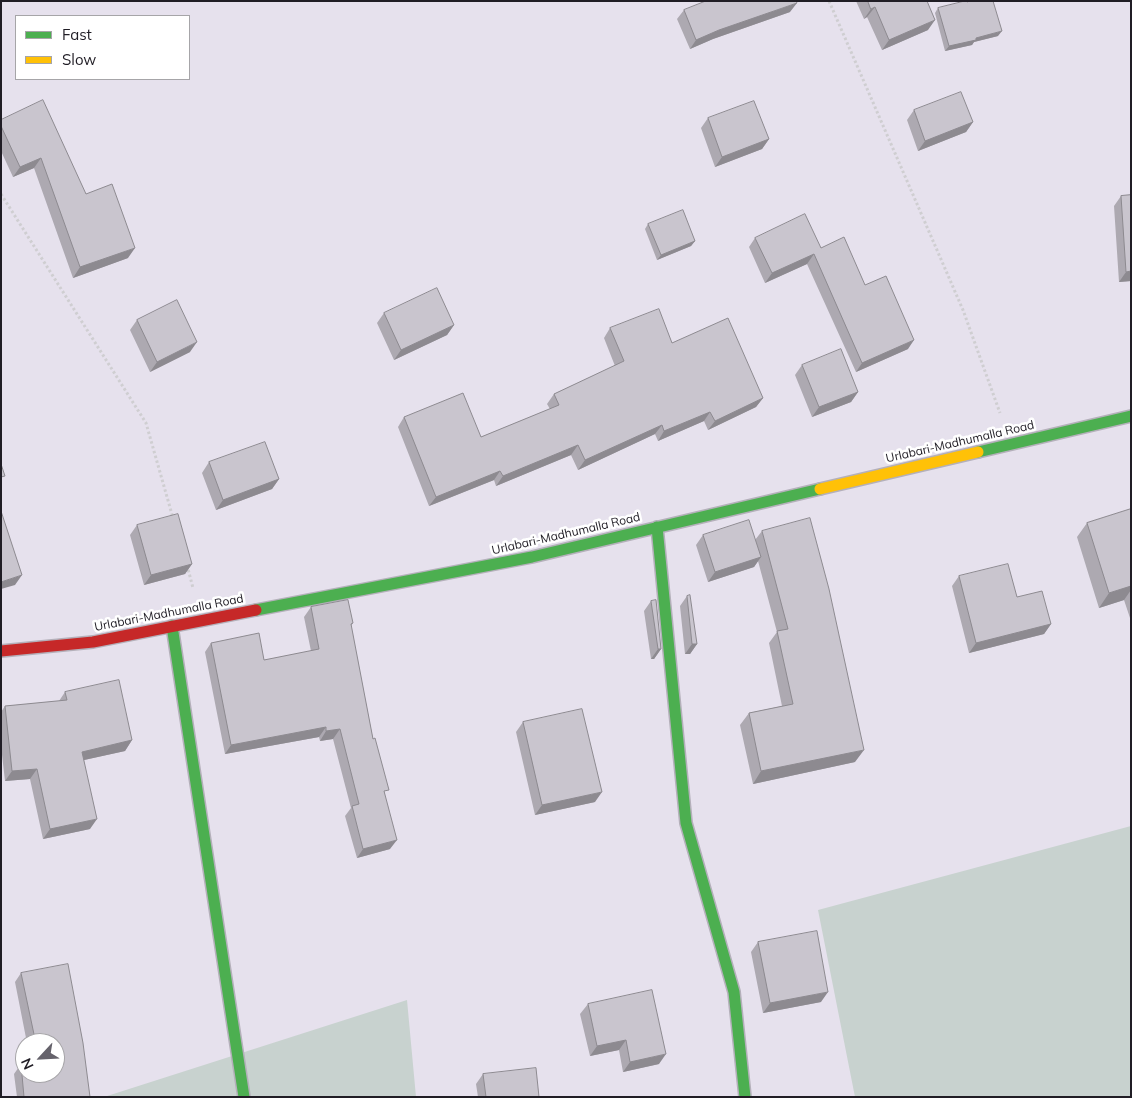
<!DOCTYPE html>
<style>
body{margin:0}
#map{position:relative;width:1132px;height:1098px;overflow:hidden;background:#e6e1ed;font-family:Mulish,sans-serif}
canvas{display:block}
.frame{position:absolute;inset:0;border:2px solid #201d25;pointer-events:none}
.legend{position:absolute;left:15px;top:15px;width:175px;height:65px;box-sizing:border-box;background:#fff;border:1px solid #a6a5a8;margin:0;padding:6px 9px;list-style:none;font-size:15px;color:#201d25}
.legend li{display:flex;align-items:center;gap:10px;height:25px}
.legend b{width:25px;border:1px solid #a6a5a8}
.north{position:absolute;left:15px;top:1033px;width:50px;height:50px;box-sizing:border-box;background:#fff;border:1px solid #a6a5a8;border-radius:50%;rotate:245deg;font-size:14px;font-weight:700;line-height:20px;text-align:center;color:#201d25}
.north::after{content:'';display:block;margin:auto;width:18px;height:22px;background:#65626b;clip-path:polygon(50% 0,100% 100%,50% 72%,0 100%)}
</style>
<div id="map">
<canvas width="1132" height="1098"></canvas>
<div class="frame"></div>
<ul class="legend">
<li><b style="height:6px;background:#4caf50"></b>Fast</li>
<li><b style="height:6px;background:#ffc107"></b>Slow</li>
</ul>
<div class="north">N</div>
</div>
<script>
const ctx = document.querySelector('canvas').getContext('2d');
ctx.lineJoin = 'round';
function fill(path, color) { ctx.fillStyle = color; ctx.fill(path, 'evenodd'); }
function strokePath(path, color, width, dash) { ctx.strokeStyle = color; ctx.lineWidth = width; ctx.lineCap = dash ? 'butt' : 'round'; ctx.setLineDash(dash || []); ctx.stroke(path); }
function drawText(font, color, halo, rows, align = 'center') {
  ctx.font = font + ' Mulish,sans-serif'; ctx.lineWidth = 5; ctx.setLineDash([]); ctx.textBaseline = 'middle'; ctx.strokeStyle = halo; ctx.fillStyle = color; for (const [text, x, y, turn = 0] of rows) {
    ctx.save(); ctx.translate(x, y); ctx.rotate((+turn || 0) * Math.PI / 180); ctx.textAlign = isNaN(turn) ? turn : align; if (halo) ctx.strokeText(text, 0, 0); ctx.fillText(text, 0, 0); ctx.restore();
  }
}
fill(new Path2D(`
 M1131 826V1097H855L818 910Z
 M407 1000 416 1097H104Z`), '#c8d2cf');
const fast = new Path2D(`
 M978 452 1131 416
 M657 527 686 823 734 992 745 1097
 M256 610 532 557 820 489
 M172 626 244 1097`);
const slow = new Path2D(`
 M820 489 978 452`);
const jam = new Path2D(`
 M1 651 93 642 256 610`);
strokePath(fast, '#b4b0ba', 14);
strokePath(slow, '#b4b0ba', 14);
strokePath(jam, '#b4b0ba', 14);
strokePath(new Path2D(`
 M829 1 963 310 1000 413
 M1 194 146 423 173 518
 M187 565 193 588`), '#cfced1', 3, [2.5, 2.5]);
strokePath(fast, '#4caf50', 11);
strokePath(slow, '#ffc107', 11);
strokePath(jam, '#c62828', 11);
fill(new Path2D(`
 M856 1H927L928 30 882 50 867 17 864 19Z
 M938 8 998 36 974 42 972 45 945 51 935 13Z
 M684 10 790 12 713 39 690 49 677 19Z
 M914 110 973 122 966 132 918 151 907 120Z
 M708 118 769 139 762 149 715 167 701 128Z
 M1 120 86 194 128 258 73 278 34 168 13 177 1 151Z
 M1131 195V281L1119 282 1114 206 1121 196Z
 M648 224 695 241 691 246 657 260 645 229Z
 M755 238 821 248 865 285 908 349 856 372 807 264 765 283 749 247Z
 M384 313 454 325 447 335 394 360 377 323Z
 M137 320 190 352 150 372 130 330Z
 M610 328 672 343 763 398 756 407 708 430 704 421 658 441 655 434 578 470 571 455 496 486 494 480 429 506 398 427 404 417 481 437 550 409 547 404 554 394 615 366 604 338Z
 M802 365 858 392 851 402 812 417 795 375Z
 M209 462 279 479 272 489 216 510 202 473Z
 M1131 509V621L1124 600 1099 608 1077 537 1087 523Z
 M137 525 192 564 185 574 144 585 130 535Z
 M762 531 855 762 753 784 740 725 749 713 782 706 769 643 777 632 758 561 754 567 708 582 696 545 703 535 755 540Z
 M959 576 1017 597 1051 624 1044 634 969 653 952 586Z
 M687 596 697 644 690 654H685L680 606Z
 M651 601 661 649 654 659H651L644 611Z
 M311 607 353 623 351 626 373 739 385 795 390 849 357 858 345 816 351 808 333 739 320 741 319 737 225 754 205 652 211 643 264 660 311 651 304 617Z
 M65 692 132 740 125 751 84 760 90 829 43 839 30 779 5 781 1 746V712L5 706 59 701Z
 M523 722 595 802 535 815 516 732Z
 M758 942 821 1002 763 1013 751 952Z
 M21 973 90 1097H17L14 1074 21 1064 55 1073V1043H27L15 982Z
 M588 1004 659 1064 623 1072 619 1050 590 1056 580 1014Z
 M483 1074 539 1097H478L476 1084Z`), '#ada9b1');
fill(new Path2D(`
 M797 3 790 12 713 39 690 49 696 40 719 30Z
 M875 7 867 17 864 19 871 9Z
 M935 20 928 30 882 50 889 40Z
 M1002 31 998 36 974 42 972 45 945 51 949 46 976 38Z
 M973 122 966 132 918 151 925 141Z
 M769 139 762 149 715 167 722 157Z
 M41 158 34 168 13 177 20 167Z
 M695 241 691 246 657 260 661 255Z
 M135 248 128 258 73 278 80 267Z
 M814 254 807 264 765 283 772 273Z
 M1131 271V281L1119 282 1126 272Z
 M454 325 447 335 394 360 401 350Z
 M914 340 908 349 856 372 862 363Z
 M197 342 190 352 150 372 157 362Z
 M858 392 851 402 812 417 819 407Z
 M763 398 756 407 708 430 715 421Z
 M710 412 704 421 658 441 664 431Z
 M662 425 655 434 578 470 585 460Z
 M578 445 571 455 496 486 503 476Z
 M500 471 494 480 429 506 436 497Z
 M279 479 272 489 216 510 223 500Z
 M761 557 754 567 708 582 715 572Z
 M192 564 185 574 144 585 151 575Z
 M22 575 15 585 1 589V582Z
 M1131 586V590L1124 600 1099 608 1109 593Z
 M1051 624 1044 634 969 653 976 643Z
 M692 644H697L690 654H685Z
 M658 649H661L654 659H651Z
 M326 727 319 737 225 754 231 745Z
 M340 729 333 739 320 741 326 731Z
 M132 740 125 751 75 762 82 752Z
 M864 750 855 762 753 784 761 771Z
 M37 769 30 779 5 781 12 771Z
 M602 792 595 802 535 815 542 805Z
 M97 819 90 829 43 839 50 829Z
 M397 840 390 849 357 858 363 849Z
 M828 992 821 1002 763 1013 770 1003Z
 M626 1040 619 1050 590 1056 597 1046Z
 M666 1054 659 1064 623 1072 630 1062Z`), '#8d8a90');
const building = new Path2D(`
 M706 1H796L797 3 719 30 696 40 684 10Z
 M868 1H927L935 20 889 40 875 7 871 9Z
 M966 1 967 2 970 1H993L1002 31 976 38V40L949 46 938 8Z
 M961 92 973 122 925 141 914 110Z
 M43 100 86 194 112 184 135 248 80 267 41 158 20 167 1 126V120Z
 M754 101 769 139 722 157 708 118Z
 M1131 195V271L1126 272 1121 196Z
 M683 210 695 241 661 255 648 224Z
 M805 214 821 248 844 237 865 285 886 276 914 340 862 363 814 254 772 273 755 238Z
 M437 288 454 325 401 350 384 313Z
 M177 300 197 342 157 362 137 320Z
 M659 309 672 343 728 318 763 398 715 421 710 412 664 431 662 425 585 460 578 445 503 476 500 471 436 497 404 417 463 393 481 437 559 405 554 394 624 361 610 328Z
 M841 349 858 392 819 407 802 365Z
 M265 442 279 479 223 500 209 462Z
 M1 464 5 476 1 477Z
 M1131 509V586L1109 593 1087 523Z
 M1 511 22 575 1 582Z
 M178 514 192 564 151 575 137 525Z
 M810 518 829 589 864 750 761 771 749 713 793 704 777 631 788 629 762 531Z
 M749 520 761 557 715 572 703 535Z
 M1008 564 1017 597 1042 591 1051 624 976 643 959 576Z
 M690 595 697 644H692L687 596Z
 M348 600 353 623 351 624 373 739 375 738 389 790 384 791 397 840 363 849 352 806 359 804 340 729 326 731V727L231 745 211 643 259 633 264 660 319 649 311 607Z
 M656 600 661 649H658L651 601Z
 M119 680 132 740 82 752 97 819 50 829 37 769 12 771 5 706 67 700 65 692Z
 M582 709 602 792 542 805 523 722Z
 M817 931 828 992 770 1003 758 942Z
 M68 964 83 1043 90 1097H24L21 1064H25V1073H55V1043H34L33 1039H35L21 973Z
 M652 990 666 1054 630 1062 626 1040 597 1046 588 1004Z
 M536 1068 539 1097H486L483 1074Z`);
fill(building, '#c9c5ce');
strokePath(building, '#8d8a90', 1);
drawText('12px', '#201d25', '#fff', [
 ["Urlabari-Madhumalla Road",960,442,-13],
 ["Urlabari-Madhumalla Road",566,534,-13],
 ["Urlabari-Madhumalla Road",169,613,-11]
]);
</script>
